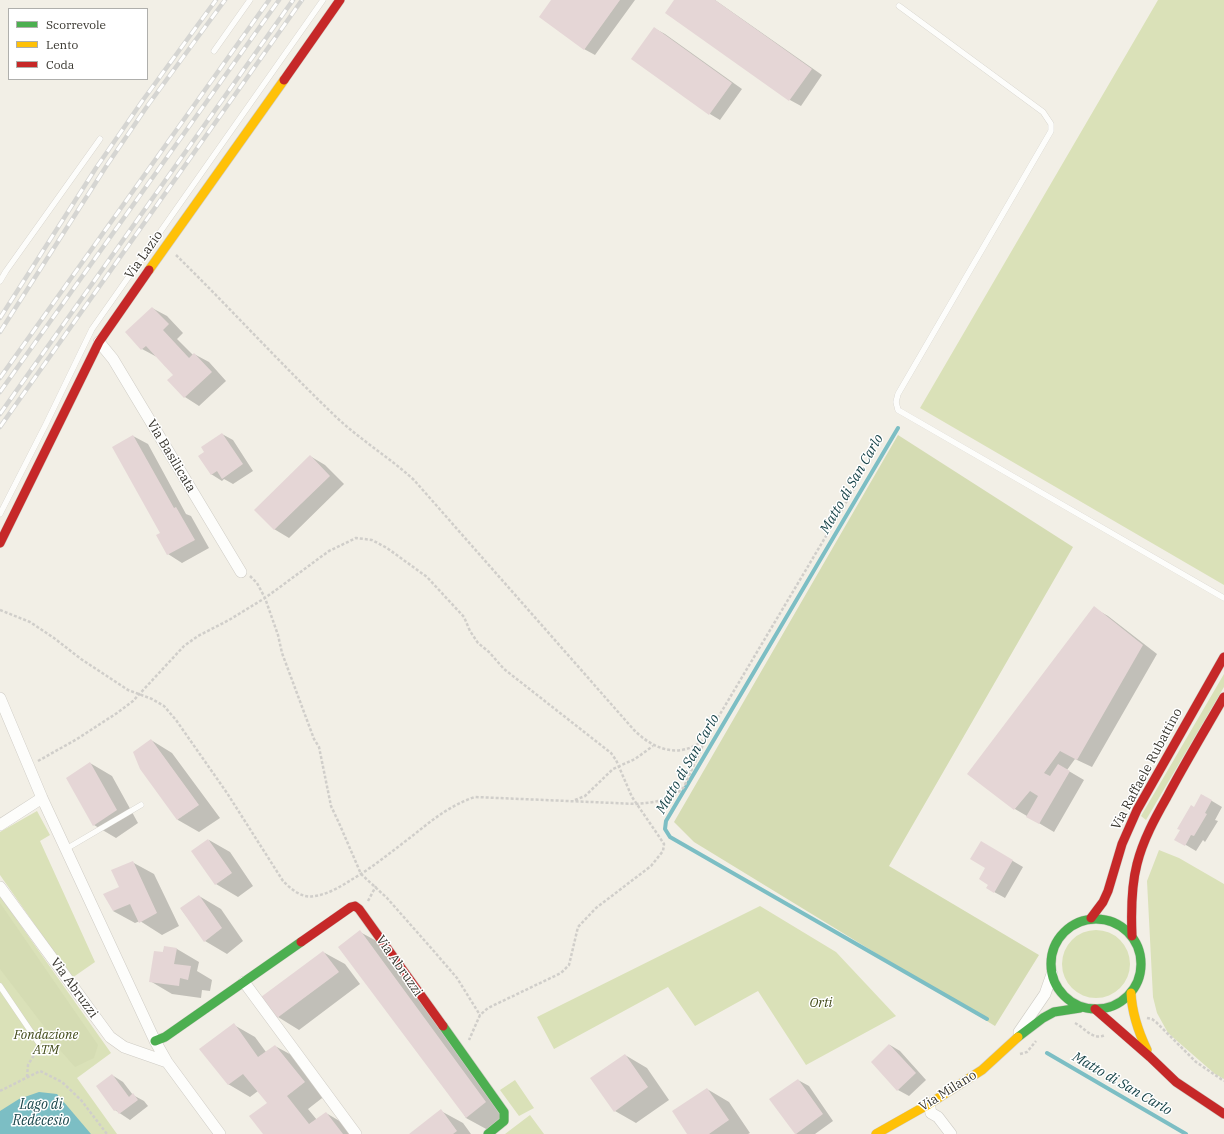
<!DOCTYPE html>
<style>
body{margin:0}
#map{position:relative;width:1224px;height:1134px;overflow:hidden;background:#f2efe6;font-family:"IBM Plex Serif",serif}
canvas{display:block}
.legend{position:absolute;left:8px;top:8px;width:140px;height:72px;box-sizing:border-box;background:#fff;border:1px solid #afafac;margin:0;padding:5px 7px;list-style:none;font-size:12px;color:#38362f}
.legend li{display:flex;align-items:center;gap:8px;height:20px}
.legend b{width:20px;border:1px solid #afafac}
</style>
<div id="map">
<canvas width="1224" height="1134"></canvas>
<ul class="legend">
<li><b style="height:5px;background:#4caf50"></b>Scorrevole</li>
<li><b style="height:5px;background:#ffc107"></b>Lento</li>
<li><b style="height:5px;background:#c62828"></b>Coda</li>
</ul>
</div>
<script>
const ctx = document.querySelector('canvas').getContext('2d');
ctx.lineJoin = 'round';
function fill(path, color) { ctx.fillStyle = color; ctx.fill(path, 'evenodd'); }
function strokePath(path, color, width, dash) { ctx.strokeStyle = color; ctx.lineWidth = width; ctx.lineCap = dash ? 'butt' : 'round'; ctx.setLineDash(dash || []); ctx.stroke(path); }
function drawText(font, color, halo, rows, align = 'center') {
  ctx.font = font + ' "IBM Plex Serif",serif'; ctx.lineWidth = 3; ctx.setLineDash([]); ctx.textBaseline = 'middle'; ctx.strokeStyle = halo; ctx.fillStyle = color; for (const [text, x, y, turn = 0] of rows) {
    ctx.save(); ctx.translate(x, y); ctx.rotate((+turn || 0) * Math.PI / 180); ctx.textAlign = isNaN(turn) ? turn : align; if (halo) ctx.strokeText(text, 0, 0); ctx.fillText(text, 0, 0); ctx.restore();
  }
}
fill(new Path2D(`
 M1158 0H1224V585L920 408Z
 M1224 674V687L1146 820 1141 816Z
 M37 811 50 835 40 841 95 962 72 978 0 875V832Z
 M1159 850 1179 858 1224 884V1079L1215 1074 1168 1033 1157 1013 1153 997 1147 881Z
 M0 896 111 1053 77 1078 117 1134H0Z
 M760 906 836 952 896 1016 806 1065 758 991 695 1026 668 987 554 1049 537 1017Z
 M1062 964a34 34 0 1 1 68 0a34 34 0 1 1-68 0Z
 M515 1080 534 1108 519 1116 500 1090Z
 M530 1115 544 1134H505Z`), '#dae1b8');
fill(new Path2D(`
 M898 435 1073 547 889 866 1039 955 995 1026 694 842 674 822Z
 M0 903 98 1045 94 1058 75 1067 60 1050 53 1038 0 969Z`), '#d5dcb3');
fill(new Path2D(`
 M39 1092 57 1094 91 1134H0V1111L19 1099Z`), '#7cbec4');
fill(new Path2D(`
 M552 0H635L595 55 584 49Z
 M675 0H715L822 75 801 106 790 100 666 13Z
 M654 28 665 34 742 89 720 120 710 114Z
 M152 308 167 316 183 333 177 339 193 355 194 354 209 362 226 381 199 406 185 397 169 380 174 375 157 357 142 349 126 332Z
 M222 434 233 440 253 471 233 484 224 479 222 481 211 474Z
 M133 436 148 444 186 514 191 516 209 548 182 563 168 554Z
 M310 456 325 465 344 484 289 538 274 529Z
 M1094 608 1108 616 1157 654 1092 767 1075 759 1067 770 1084 780 1054 832 1015 809 969 773Z
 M151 740 172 753 220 818 199 832 178 820 141 769Z
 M90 763 112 776 138 823 116 838 94 825Z
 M1202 795 1222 807 1215 820 1218 821 1205 842 1203 840 1196 851 1176 839Z
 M209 840 230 852 253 886 238 897 216 884Z
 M981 842 1023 867 1005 898 987 888 989 884Z
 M132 862 154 874 179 926 162 935 140 921 135 923 113 911 120 888Z
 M199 896 221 909 243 941 227 954 205 941 181 909Z
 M360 932 382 944 508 1115 488 1130 466 1118Z
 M165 947 177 949 199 962 197 971 212 980 210 991 202 990 201 998 172 994 150 981Z
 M323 952 345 964 360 984 299 1030 278 1017Z
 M234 1025 255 1037 266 1052 275 1046 297 1058 326 1095 308 1109 317 1120 326 1113 348 1126 354 1134H264L268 1103 258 1091 250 1097 228 1084Z
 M890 1045 900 1051 926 1080 909 1096 898 1090Z
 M625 1055 647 1068 669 1100 636 1123 615 1111Z
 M112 1075 123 1082 133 1095 144 1101 148 1106 130 1120 115 1110Z
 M798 1080 809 1086 833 1121 815 1134H796Z
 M707 1089 729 1102 750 1133 748 1134H688Z
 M441 1111 463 1123 471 1134H411Z`), '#0003');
strokePath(new Path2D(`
 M898 428 666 821 665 829 670 837 987 1019
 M1047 1053 1186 1134`), '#7cbec4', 4);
fill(new Path2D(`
 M551 0H620L584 50 539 17Z
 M674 0H715L812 69 789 101 665 13Z
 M654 27 732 83 709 115 631 59Z
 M152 307 169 324 163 330 189 358 194 353 212 372 184 398 167 380 173 375 146 346 141 350 125 332Z
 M222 433 243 464 222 479 217 471 211 475 198 456 204 452 201 447Z
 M133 435 174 508 176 507 195 540 167 555 156 535 160 533 112 447Z
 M310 455 330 476 274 530 254 510Z
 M1094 606 1143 645 1077 760 1060 751 1044 773 1050 776 1058 764 1070 771 1039 824 1026 817 1038 796 1030 791 1014 810 967 774Z
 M151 739 199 805 177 820 140 769 133 752Z
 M90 762 117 810 93 826 66 778Z
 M1201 794 1212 800 1205 813 1207 814 1194 836 1191 835 1185 846 1174 840 1180 830 1177 829 1191 805 1194 807Z
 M208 839 232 873 215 885 191 851Z
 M981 841 1013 860 994 893 986 888 988 885 979 879 985 868 970 859Z
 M133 861 157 913 139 923 130 904 113 911 103 894 119 887 111 870Z
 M199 895 222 928 204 942 180 908Z
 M360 930 486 1102 466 1118 338 947Z
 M164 946 177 948 174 964 191 966 188 980 180 978 179 986 149 982 154 951 163 952Z
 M323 951 339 972 277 1018 261 997Z
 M234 1023 258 1057 275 1045 305 1082 287 1096 309 1124 326 1112 343 1134H263L249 1116 267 1103 243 1074 228 1085 199 1049Z
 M889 1044 916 1073 897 1091 871 1062Z
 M625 1054 648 1087 614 1112 590 1078Z
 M112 1074 129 1097 133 1093 138 1100 119 1114 116 1110 114 1111 96 1086Z
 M798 1079 823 1114 796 1134H795L769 1099Z
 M707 1088 729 1120 709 1134H687L672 1111Z
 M441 1109 457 1131 453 1134H409Z`), '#e5d6d6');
const lane = new Path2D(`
 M899 6 1043 112 1051 124V131L898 394 896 402 898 410 1224 598
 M214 51 250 0
 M0 281 6 271 100 139
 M0 514 46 424 92 329 323 0
 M66 849 141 805
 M0 986 38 1042`);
const street = new Path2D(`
 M99 342 113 359 241 572
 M0 698 42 798 155 1041 167 1062 220 1134
 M0 825 42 798
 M0 887 110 1037 124 1047 167 1062
 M244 982 356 1134
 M1019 1032 1045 994 1052 974
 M929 1104 931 1113 938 1117 951 1134`);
const fast = new Path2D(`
 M1051 964a45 45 0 1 1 90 0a45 45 0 1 1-90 0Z
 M443 1026 504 1112V1121L488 1134
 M1018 1037 1043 1018 1054 1012 1080 1008
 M155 1041 165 1037 301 942`);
const slow = new Path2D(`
 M149 270 284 80
 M1131 993C1132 1014 1138 1031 1147 1050
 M876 1134 929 1104 982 1070 1018 1037`);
const jam = new Path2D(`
 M284 80 340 0
 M0 543 99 342 149 270
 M1091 918 1103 902 1108 891 1122 844 1137 810 1224 657
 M1132 936C1131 912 1131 887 1137 864 1143 840 1155 818 1167 797 1185 763 1205 730 1224 697
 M301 942 351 907 355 906 359 909 443 1026
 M1095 1009 1150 1057 1176 1082 1224 1114`);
strokePath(lane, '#cecbc4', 6);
strokePath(street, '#cecbc4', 12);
strokePath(fast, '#cecbc4', 10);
strokePath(slow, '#cecbc4', 10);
strokePath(jam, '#cecbc4', 10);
strokePath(new Path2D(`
 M176 255C229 307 279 362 332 413 357 438 388 456 414 480L634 730C650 746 672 757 694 746 699 744 703 739 707 736L857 484
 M250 576 257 583 265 598 278 635 282 653 314 739 319 747 331 806 339 823 361 874 387 898 432 949 457 978 480 1015
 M0 610 30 622 54 638 81 659 128 690 152 699 164 706 176 720 227 793 283 881C291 889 302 899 315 896 328 894 340 887 351 880 372 868 391 852 411 837 431 821 450 805 475 797L637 804C655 802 671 801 684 787L706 738
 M38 761 77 739 117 713 133 701 184 646 198 636 229 620 265 598 329 551 356 538 372 540 387 548 427 577 464 617 470 631 478 643 489 652 504 669 611 753 616 760 632 797 658 835 664 844 663 851 651 866 596 908 578 927 569 965 561 973 488 1008 480 1015 469 1040
 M575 800 585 796 613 769 635 759 653 746
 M368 901 376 886
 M1147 1018 1152 1019 1156 1022 1196 1062 1224 1081
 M1075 1023C1085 1028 1093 1041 1105 1035
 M1020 1054 1027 1052 1036 1041
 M27 1077 28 1065 37 1050
 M0 1091 40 1071 62 1082 81 1100 107 1134`), '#d0ceca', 2.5, [3, 2]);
strokePath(lane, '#fdfdfb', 5.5);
strokePath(street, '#fdfdfb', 11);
strokePath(fast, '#4caf50', 9);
strokePath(slow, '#ffc107', 9);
strokePath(jam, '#c62828', 9);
const rail = new Path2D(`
 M0 318 96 168 143 100 216 0
 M0 332 107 165 148 105 225 0
 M0 378 269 0
 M0 392 279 0
 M0 414 293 0
 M0 427 302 0`);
strokePath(rail, '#d5d5d2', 4.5);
strokePath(rail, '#fff', 3, [9]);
drawText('13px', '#38362f', '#fff', [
 ["Via Lazio",144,255,-55],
 ["Via Basilicata",171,456,59],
 ["Via Raffaele Rubattino",1147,769,-62],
 ["Via Abruzzi",399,966,55],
 ["Via Abruzzi",74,988,54],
 ["Via Milano",948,1091,-32]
]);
drawText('italic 13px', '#3e4715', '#fff', [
 ["Orti",821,1003],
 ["Fondazione",46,1035],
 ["ATM",46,1050]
]);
drawText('italic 14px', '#19454a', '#fff', [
 ["Matto di San Carlo",852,484,-60],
 ["Matto di San Carlo",688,764,-60],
 ["Matto di San Carlo",1122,1084,30],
 ["Lago di",41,1105],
 ["Redecesio",41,1121]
]);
</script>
